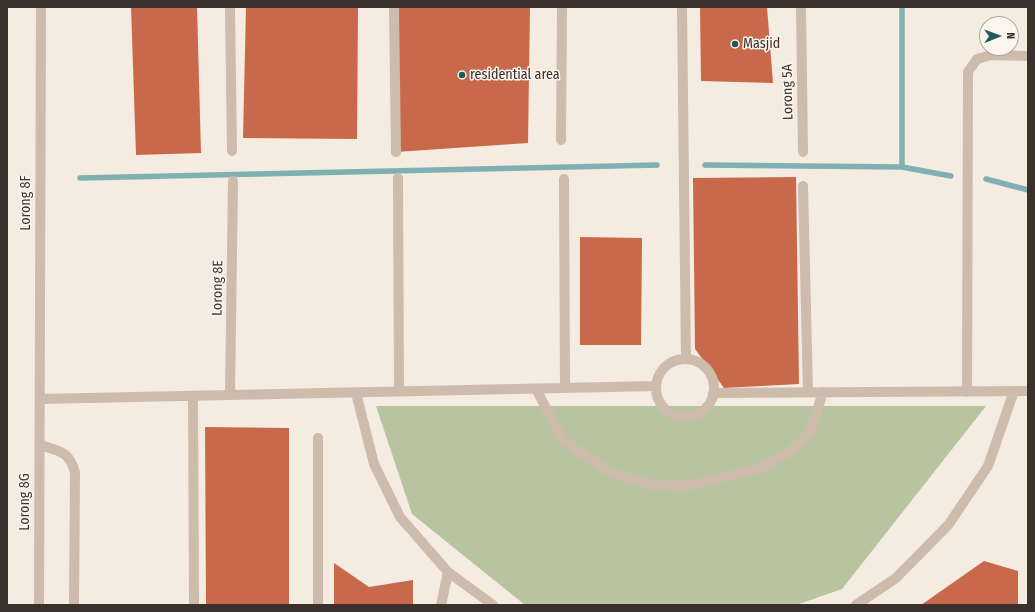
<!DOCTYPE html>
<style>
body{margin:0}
#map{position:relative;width:1035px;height:612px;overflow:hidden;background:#f4ebe1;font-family:"Fira Sans Condensed",sans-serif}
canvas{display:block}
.frame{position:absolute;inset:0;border:8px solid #3b302b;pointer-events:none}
.north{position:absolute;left:979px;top:16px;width:40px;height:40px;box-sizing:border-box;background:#fbf5ee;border:1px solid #aea6a0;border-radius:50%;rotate:89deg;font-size:11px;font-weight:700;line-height:16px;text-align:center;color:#3b302b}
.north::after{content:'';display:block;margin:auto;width:14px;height:18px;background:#1f5a5e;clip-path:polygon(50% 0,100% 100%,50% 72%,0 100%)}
</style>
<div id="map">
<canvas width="1035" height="612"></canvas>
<div class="frame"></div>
<div class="north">N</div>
</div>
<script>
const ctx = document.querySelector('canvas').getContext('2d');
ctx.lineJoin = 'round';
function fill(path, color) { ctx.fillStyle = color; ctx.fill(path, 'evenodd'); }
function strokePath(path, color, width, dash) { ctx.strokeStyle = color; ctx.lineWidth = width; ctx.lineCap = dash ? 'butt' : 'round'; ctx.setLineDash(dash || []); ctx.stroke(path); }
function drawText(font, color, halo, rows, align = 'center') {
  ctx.font = font + ' "Fira Sans Condensed",sans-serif'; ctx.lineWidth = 3; ctx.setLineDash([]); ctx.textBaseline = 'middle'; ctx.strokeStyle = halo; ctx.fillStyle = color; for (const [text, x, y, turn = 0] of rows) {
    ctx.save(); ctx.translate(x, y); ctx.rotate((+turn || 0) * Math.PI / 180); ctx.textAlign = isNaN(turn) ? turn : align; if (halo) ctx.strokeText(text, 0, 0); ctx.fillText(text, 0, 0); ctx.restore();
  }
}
fill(new Path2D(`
 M376 406H986L842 589 796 605H525L412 514Z`), '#b8c4a0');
strokePath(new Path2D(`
 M902 7V167
 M705 165 902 167 951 176
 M80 178 657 165
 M986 179 1028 190`), '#7fb0b2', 5.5);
fill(new Path2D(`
 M131 7H197L201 153 136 155Z
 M246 7H358L357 139 243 138Z
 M394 7H530L528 143 396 152Z
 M700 7H767L773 83 701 81Z
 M796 177 799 384 724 388 695 349 693 178Z
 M580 237 642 238 641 345H580Z
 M205 427 289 428V605H206Z
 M984 561 1018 571V605H921Z
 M334 563 369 587 413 580V605H334Z`), '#c8694b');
strokePath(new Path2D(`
 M230 7 232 151
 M394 7 396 152
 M682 7 686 359
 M801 7 803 152
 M561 140 562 7
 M398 178 399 391
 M564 179 565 388
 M803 186 808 392
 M656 388a29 29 0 1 1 58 0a29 29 0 1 1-58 0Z
 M536 389 563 440 611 473 654 485 686 486 758 469 791 451 810 433 823 392
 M967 392 968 72 977 59 992 55 1028 56
 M356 393 374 464 400 517 448 572 493 605
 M713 393 1028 391
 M230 395 233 181
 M193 396 194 605
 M40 399 656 386
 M40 445C59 451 69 451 75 472L74 605
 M39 605 41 7
 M318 605V438
 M441 605 448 572
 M856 605 896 578 949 524 988 466 1014 391`), '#cdbbac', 10);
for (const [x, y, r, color] of [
 [735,44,4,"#1f5a5e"],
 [462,75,4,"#1f5a5e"]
]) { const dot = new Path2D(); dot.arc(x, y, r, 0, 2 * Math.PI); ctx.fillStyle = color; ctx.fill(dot); strokePath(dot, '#fbf5ee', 1.5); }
drawText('14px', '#3b302b', '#fbf5ee', [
 ["Masjid",743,44],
 ["residential area",470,75]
], 'left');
drawText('14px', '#3b302b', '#fbf5ee', [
 ["Lorong 5A",788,92,-91],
 ["Lorong 8F",26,203,-90],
 ["Lorong 8E",218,288,-89],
 ["Lorong 8G",25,502,-90]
]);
</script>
